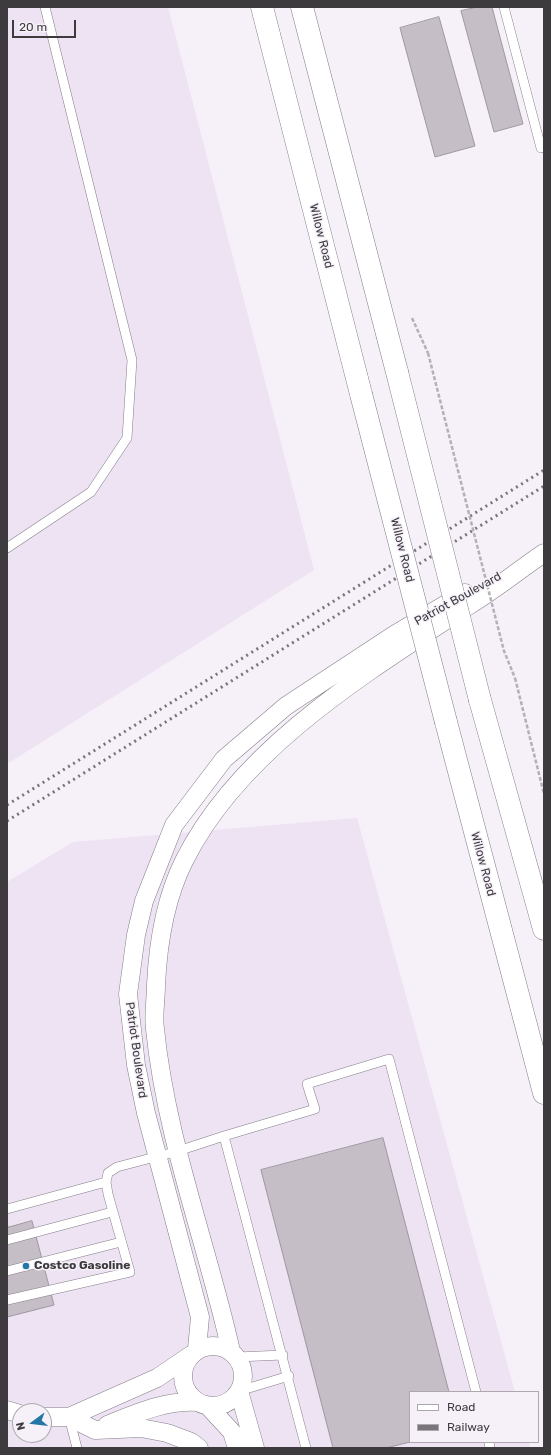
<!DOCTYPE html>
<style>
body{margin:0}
#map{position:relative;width:551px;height:1455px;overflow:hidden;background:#f6f0f9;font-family:Rubik,sans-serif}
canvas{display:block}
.frame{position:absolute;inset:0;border:8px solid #3d3b3e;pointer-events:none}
.legend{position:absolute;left:409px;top:1391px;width:130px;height:52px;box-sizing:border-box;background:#f6f0f9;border:1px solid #aca8ae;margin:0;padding:5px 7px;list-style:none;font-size:12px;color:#3d3b3e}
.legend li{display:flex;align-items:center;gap:8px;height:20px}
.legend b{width:20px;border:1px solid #aca8ae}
.north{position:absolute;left:12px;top:1403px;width:40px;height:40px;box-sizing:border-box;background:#f6f0f9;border:1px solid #aca8ae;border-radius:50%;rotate:255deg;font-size:11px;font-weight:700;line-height:16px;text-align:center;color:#3d3b3e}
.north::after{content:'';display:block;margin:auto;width:14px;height:18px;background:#2476a7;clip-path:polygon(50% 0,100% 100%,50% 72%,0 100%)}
.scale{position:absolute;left:12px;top:20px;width:64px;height:18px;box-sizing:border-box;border:2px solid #3d3b3e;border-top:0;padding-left:5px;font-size:12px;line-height:14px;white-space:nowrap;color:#3d3b3e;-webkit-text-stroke:3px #f6f0f9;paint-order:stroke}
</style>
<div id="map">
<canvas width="551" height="1455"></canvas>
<div class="frame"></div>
<ul class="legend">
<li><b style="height:5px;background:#fff"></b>Road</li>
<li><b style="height:5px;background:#79757a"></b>Railway</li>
</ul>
<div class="north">N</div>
<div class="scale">20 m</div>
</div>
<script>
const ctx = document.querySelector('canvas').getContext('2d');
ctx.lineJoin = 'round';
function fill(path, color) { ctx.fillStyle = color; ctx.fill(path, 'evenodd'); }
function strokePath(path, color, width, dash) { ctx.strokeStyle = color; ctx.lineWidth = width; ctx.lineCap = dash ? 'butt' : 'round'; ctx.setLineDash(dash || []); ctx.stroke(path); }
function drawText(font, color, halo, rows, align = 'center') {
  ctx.font = font + ' Rubik,sans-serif'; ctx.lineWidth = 3; ctx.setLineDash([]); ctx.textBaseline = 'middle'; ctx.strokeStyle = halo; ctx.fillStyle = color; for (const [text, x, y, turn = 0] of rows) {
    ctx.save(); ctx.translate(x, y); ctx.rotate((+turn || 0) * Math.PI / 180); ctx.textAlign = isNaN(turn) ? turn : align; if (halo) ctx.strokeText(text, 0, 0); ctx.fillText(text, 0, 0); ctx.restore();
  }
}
fill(new Path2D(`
 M7 7H168L314 570 7 764Z
 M357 818 515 1392H410V1442H529L530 1448H7V882L73 842ZM20 1411H44V1435H20Z`), '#ede3f3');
const building = new Path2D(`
 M478 7H492L523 124 494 132 461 11Z
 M439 17 475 146 435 157 400 28Z
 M383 1138 449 1392H410V1442L386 1448H333L261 1170Z
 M32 1221 54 1305 7 1317V1222L8 1227Z`);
fill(building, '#c6bec7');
strokePath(building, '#9f98a0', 1);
const service = new Path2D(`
 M504 7 541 148
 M7 548 91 492 127 438 132 360 45 7
 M7 1209 106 1182
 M7 1240 112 1212
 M7 1271 121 1242
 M7 1300 130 1272 108 1194 106 1182 108 1173 117 1167 178 1151 224 1136
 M237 1357 283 1355
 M239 1391 289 1376
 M69 1417 77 1448
 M489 1442 490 1448
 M306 1448 224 1136 315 1109 307 1084 389 1059 476 1392`);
const minor = new Path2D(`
 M183 1376a30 30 0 1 1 60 0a30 30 0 1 1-60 0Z
 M197 1349 200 1317 146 1113 136 1065 128 994 136 935 144 901 174 825 224 759 286 706 394 635 465 593
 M231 1351C207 1244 166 1139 155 1029 153 1015 156 999 156 985 158 943 165 899 184 861 236 756 351 682 446 620 461 610 477 601 492 590 510 578 526 565 544 553
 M239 1391 255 1448
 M207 1405 232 1432 237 1448
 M7 1410 20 1414
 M44 1417H69L95 1430 141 1428 167 1433 191 1442 199 1448
 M69 1417 157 1378 191 1355
 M107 1425C137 1413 166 1400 198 1402`);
const primary = new Path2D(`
 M262 7 361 394
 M302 7 397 372
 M480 700 544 929
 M446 722 544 1093`);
strokePath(service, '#857f88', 10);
strokePath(minor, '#857f88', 19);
strokePath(primary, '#857f88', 23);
strokePath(new Path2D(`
 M412 318 428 353
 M515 678 544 794`), '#b4b0b7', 2.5, [4, 2]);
strokePath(service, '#fff', 9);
strokePath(minor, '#fff', 18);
strokePath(primary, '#fff', 22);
strokePath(new Path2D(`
 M7 805 544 470
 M7 821 544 486`), '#79757a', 3, [2, 4]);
const primaryBridge = new Path2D(`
 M397 372 480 700
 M361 394 446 722`);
strokePath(primaryBridge, '#857f88', 23, []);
strokePath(new Path2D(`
 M428 353 504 651 515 678`), '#b4b0b7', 2.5, [4, 2]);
strokePath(primaryBridge, '#fff', 22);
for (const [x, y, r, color] of [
 [26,1266,4,"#2476a7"]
]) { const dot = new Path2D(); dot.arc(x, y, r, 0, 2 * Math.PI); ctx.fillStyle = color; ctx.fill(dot); strokePath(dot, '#f6f0f9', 1.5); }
drawText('12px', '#3d3b3e', '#f6f0f9', [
 ["Willow Road",321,236,76],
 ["Willow Road",402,550,76],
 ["Patriot Boulevard",458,599,-29],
 ["Willow Road",483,864,75],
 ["Patriot Boulevard",136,1050,82]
]);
drawText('bold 12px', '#3d3b3e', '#f6f0f9', [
 ["Costco Gasoline",34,1266]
], 'left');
</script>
